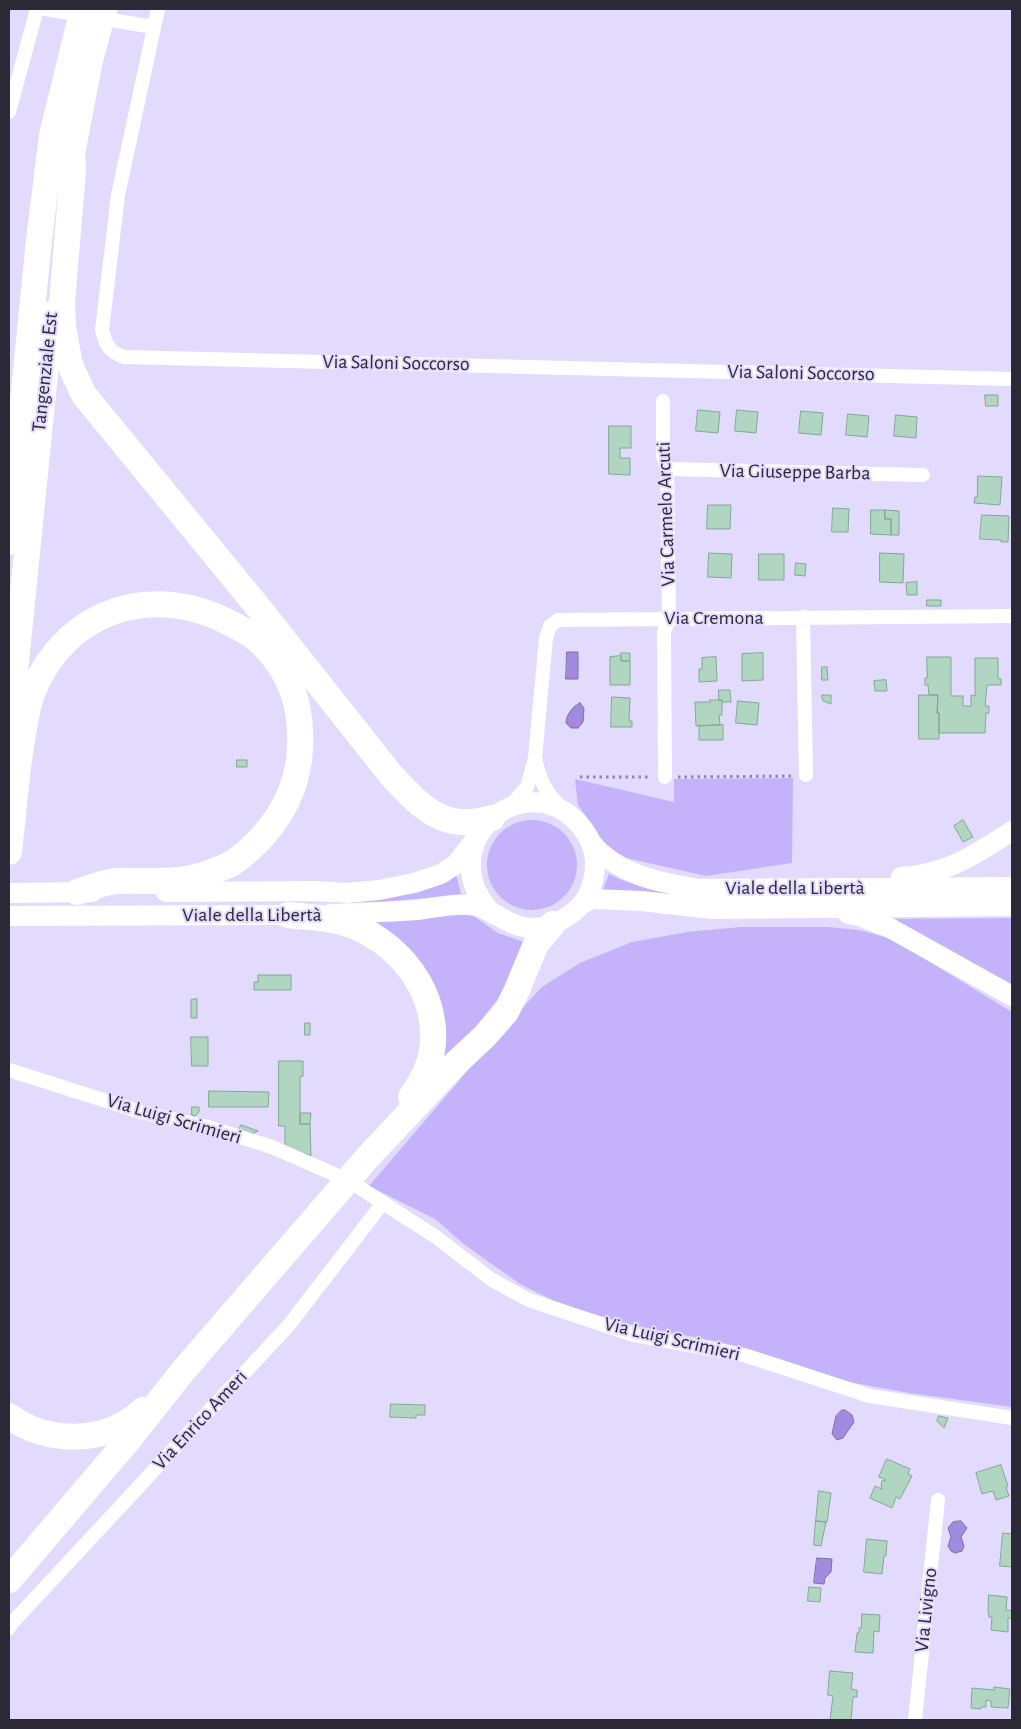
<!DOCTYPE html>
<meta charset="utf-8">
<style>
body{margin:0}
#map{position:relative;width:1021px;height:1729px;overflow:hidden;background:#e2dbfe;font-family:"Alegreya Sans",sans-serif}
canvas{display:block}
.frame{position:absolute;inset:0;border:10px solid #2c2936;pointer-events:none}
</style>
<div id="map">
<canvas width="1021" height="1729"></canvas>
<div class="frame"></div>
</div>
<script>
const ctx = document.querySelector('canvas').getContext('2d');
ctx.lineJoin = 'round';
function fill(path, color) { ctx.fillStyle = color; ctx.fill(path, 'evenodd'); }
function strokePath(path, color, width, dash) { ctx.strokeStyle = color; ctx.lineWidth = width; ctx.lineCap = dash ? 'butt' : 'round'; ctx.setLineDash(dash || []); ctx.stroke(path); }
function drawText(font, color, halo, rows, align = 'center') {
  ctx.font = font + ' "Alegreya Sans",sans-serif'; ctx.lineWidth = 4; ctx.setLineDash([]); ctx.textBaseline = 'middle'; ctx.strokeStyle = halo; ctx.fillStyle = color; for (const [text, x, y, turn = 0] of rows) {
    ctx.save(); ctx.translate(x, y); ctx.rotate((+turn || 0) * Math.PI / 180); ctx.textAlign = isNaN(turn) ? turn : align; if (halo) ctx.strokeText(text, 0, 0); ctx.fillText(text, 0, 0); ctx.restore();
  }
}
fill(new Path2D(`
 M793 778 792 863 706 876 613 855 578 805 575 779 674 802V779Z
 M487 865a45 45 0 1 1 90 0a45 45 0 1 1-90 0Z
 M456 874 461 894C419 899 379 903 337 903L336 901Z
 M609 874C638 889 670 893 703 898L603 890Z
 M468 912 498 933 527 943 510 984 436 1076 442 1028 362 921Z
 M1012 918V987L884 919Z
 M741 927H828L859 930 892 939 1012 1012V1407L909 1393 849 1382 767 1355 720 1342 637 1326 566 1307 520 1284 465 1245 435 1219 369 1186 511 1020 542 987 580 963 632 942 687 932Z`), '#c4b3fb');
const water = new Path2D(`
 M567 652H578V679H566Z
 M580 703 584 708 583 722 578 728H571L566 723C566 715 573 706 580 703Z
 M842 1410H845L852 1415 854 1422 843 1438 837 1440 832 1434 836 1416Z
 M961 1521 967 1528 961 1537 964 1546 962 1551 955 1553 951 1551 948 1546 951 1537 948 1528 953 1522Z
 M817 1558 832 1559 831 1572 825 1578 824 1584 814 1583Z`);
fill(water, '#a18bdf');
strokePath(water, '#7e6eac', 1);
const building = new Path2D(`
 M985 395H998V406H986Z
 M698 410 720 412 718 433 696 431Z
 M737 410 758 412 756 433 735 431Z
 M801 411 823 413 821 435 799 433Z
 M848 414 869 416 867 437 846 435Z
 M896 415 917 417 916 438 894 436Z
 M609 426H631V448H620V458H630V475L609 474Z
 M978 476 1002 477 1000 505 974 503 975 497H977Z
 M708 505H731L730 529H707Z
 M833 508 849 509 848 532H832Z
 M871 510H885V519H891V535L871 534Z
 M885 510 899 511V535H891V519H885Z
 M982 515 1009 516 1008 542H1001V540L980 539Z
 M709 553 732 554 731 578 708 577Z
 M880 553 904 554 903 583 880 582Z
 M759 554H784V580H759Z
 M796 563 806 564 805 576 795 575Z
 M917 582V595H907L906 583Z
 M927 600H941V606H927Z
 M621 653H630V661H622Z
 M763 653V680L742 681V654Z
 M621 656V661H630V685H610V657Z
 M716 657 717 681 699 682V669H702V658Z
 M927 657H951V696H963V706H971V695L975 696V658H998V678L1001 679V685H987L985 706H989V713H986L985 733H939V713H937L938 695H929L928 685H925V678H927Z
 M822 667H827L828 680H822Z
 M886 680 887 691H875L874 681Z
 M719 690H730L731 702H722V700H719Z
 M822 695H831V704L823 701Z
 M919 695H938L937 713H939V739H919Z
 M612 697 630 698 629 721H632V727H611Z
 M710 700H722V715H719L720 725 696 726 695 702H710Z
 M738 701 759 703 757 725 736 723Z
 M723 725V740H699V726Z
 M237 760H247V767H237Z
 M963 820 973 837 963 842 954 826Z
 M258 975H291V990H254V982H258Z
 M197 999V1018H191V1000Z
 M305 1023H310V1035H305Z
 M191 1037H208V1066H192Z
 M279 1061H303V1076L300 1077V1124H310L311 1156 285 1147V1126H279Z
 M209 1091 269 1092 268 1107H209Z
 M192 1107H199V1112L195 1116 192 1115Z
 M301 1113H311L310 1124H300Z
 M241 1125 258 1131 251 1134 239 1131Z
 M391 1404 425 1405V1415H416V1418L390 1417Z
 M939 1416 948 1418 944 1428 937 1421Z
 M887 1459 910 1469 908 1474 912 1476 900 1499 896 1497 892 1508 870 1498 875 1486 882 1489 881 1486 882 1481 886 1480 879 1477Z
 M1001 1465 1008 1486 1006 1487 1009 1496 996 1500 993 1491 982 1494 976 1473Z
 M819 1491 831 1493 827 1522 816 1521Z
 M816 1521 826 1522 821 1546 814 1545Z
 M1003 1533 1012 1534V1567L1000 1566Z
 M867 1539 887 1541 886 1556H884L882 1574 864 1572Z
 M809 1587 821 1588 820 1602 808 1601Z
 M989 1595 1007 1597 1006 1610 1012 1611V1618H1008V1632L991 1630 992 1617H989L988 1611Z
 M862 1614 880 1615 879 1632 874 1631 873 1653 855 1652 857 1633H859V1628H861Z
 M830 1671 853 1673 851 1689 857 1690V1697H853L851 1720H830L833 1696 828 1695Z
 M994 1687 1010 1689 1008 1708 991 1707V1701L986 1700V1707H981V1709L971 1708 972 1688 994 1690Z`);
fill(building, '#b0d5c1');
strokePath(building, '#84a794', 1);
strokePath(new Path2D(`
 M580 777H651
 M678 777 794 776`), '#8e89a2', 3, [2.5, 4]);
strokePath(new Path2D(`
 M46 9 153 27
 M158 9 118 195 102 330C106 346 109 351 124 357L1012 379
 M9 112 37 9
 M663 401V456L667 469 669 618 664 632 665 777
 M667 469 923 475
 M803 617 806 775
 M535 758 546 638 550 626 558 620 1012 616
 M510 806 527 787 535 758C540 780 544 791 561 807
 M9 1070 141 1112 208 1127 272 1147 336 1175
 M360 1188 436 1237 492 1280 529 1300 634 1335 744 1355 870 1396 1012 1418
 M9 1628 12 1623 289 1325 382 1204
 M915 1720 938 1500`), '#fff', 14);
strokePath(new Path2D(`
 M590 842C619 875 657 882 698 889L1012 887
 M901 877C948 874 974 855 1012 831
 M166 892 316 891 347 893 379 890 414 883 441 874 456 864 473 842
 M9 893 92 892
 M582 904 593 899 642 901 712 909 1012 906
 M331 914C360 913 389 912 418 910 435 908 452 903 470 905 494 908 508 928 533 928 552 927 567 919 580 906 593 892 597 871 594 853 591 839 583 827 573 818 515 767 430 851 493 914
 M848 914 859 916 890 928 1012 996
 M9 916 302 915`), '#fff', 20);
strokePath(new Path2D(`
 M72 148 73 172 62 302 63 327 70 365 84 395 258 607 391 775C422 808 444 833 492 818
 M70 164 90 60 104 9
 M9 542 39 240 52 135 83 9
 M9 731 51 314
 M9 852C14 811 16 769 24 729 26 716 28 703 33 691 67 608 155 582 232 624 239 628 248 632 254 637 268 648 281 665 288 680 300 705 302 733 299 760 294 800 270 835 238 859 233 864 226 866 219 869 190 882 171 881 140 881 130 881 119 880 110 882 99 884 88 889 77 892
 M288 915C305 917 325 917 342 922 398 938 444 996 431 1056 428 1071 420 1084 411 1097
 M9 1416C48 1445 107 1444 143 1410
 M9 1580 130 1438 183 1371 367 1158 456 1063 485 1036 506 1012 516 992 536 944 553 924`), '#fff', 26);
drawText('20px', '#2c2936', '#e2dbfe', [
 ["Via Saloni Soccorso",396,363,1],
 ["Tangenziale Est",45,372,-84],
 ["Via Saloni Soccorso",801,373,1],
 ["Via Giuseppe Barba",795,472,1],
 ["Via Carmelo Arcuti",666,514,-92],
 ["Via Cremona",714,618],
 ["Viale della Libertà",795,888],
 ["Viale della Libertà",252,915],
 ["Via Luigi Scrimieri",174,1119,16],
 ["Via Luigi Scrimieri",672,1339,13],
 ["Via Enrico Ameri",200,1420,-47],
 ["Via Livigno",926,1610,-84]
]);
</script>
